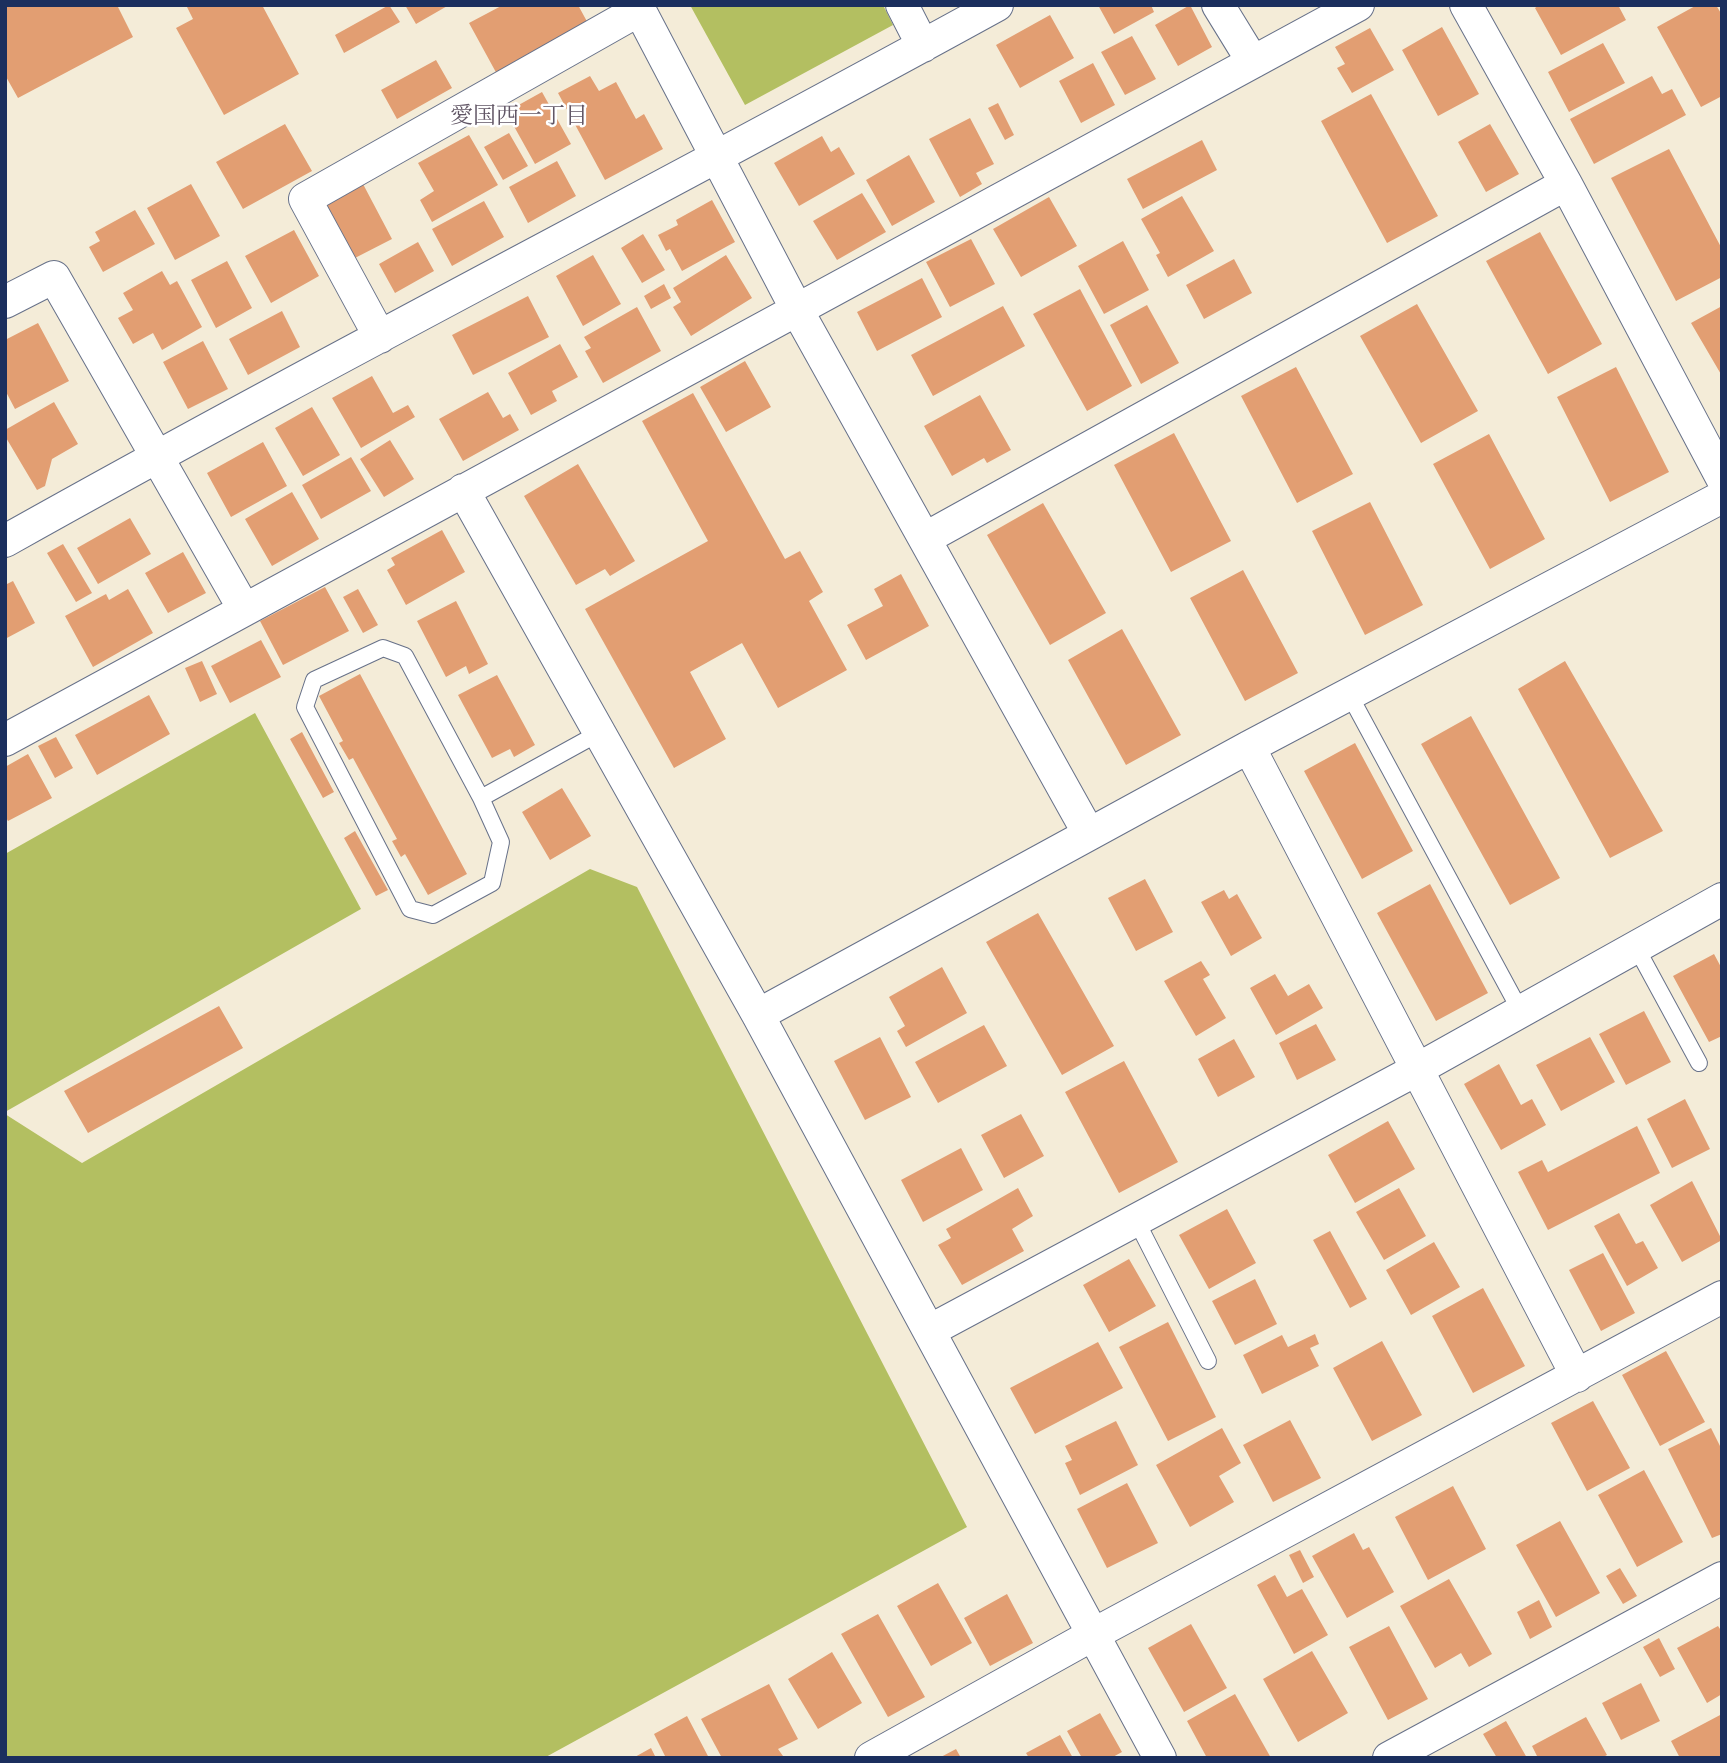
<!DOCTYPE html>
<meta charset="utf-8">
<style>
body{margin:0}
#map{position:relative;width:1727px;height:1763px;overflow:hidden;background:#f4ecd8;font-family:"Old Standard TT",serif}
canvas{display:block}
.frame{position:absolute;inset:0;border:7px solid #1b2f5e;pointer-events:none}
</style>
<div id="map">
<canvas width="1727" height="1763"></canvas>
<div class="frame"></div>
</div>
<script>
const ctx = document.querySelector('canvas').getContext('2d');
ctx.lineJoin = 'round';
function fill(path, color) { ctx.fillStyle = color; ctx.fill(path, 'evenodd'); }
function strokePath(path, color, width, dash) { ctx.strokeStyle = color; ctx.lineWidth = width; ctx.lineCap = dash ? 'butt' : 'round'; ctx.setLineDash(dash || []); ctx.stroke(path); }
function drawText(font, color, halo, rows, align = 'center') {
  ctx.font = font + ' "Old Standard TT","Noto Serif JP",serif'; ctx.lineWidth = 5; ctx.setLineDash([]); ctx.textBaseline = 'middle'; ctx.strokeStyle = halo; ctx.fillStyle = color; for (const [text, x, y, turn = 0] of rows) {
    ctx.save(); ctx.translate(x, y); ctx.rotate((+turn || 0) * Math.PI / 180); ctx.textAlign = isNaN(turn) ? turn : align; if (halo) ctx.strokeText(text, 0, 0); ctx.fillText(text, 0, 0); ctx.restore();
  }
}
fill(new Path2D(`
 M690 5H883L893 25 745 105Z
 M255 713 361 909 5 1112V854Z
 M590 869 637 887 967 1527 544 1758H5V1114L82 1163Z`), '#b3bf61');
fill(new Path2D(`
 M5 5H117L133 37 18 98 5 75Z
 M186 5H262L299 74 224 115 176 28 193 19Z
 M389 5 400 22 344 53 335 35Z
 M405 5H449L416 24Z
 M503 5H578L590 27 498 76 469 23Z
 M1098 5H1151L1154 12 1114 34Z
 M1190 5 1212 47 1178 66 1155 25Z
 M1539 5H1618L1626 20 1561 55 1535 8Z
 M1697 5H1716L1722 15V96L1701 107 1657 27Z
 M1050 15 1074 58 1020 88 996 45Z
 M1442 27 1479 94 1438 116 1402 50Z
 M1370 28 1394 70 1352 93 1337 68 1345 64 1335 47Z
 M1132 36 1156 79 1125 95 1101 52Z
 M1603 43 1625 83 1569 112 1548 72Z
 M436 60 452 88 397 119 381 90Z
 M1093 63 1115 105 1081 123 1059 81Z
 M590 76 599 91 616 82 636 119 644 114 663 149 605 180 558 93Z
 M1652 76 1662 94 1672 89 1686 115 1594 164 1570 119Z
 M542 92 571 144 535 164 506 112Z
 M1371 94 1438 216 1387 243 1321 121Z
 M998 103 1014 135 1005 140 988 108Z
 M970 118 994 164 976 173 982 184 960 197 929 139Z
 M285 124 312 171 243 209 216 162Z
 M1490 124 1519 174 1486 192 1458 142Z
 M509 133 528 166 503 180 484 147Z
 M469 135 498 185 432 222 420 200 434 191 418 163Z
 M822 136 831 152 839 147 855 174 799 206 774 163Z
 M1202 140 1217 170 1143 209 1127 179Z
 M1669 149 1722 249V277L1676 301 1611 178Z
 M909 155 935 202 892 226 866 180Z
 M557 161 576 196 528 223 509 187Z
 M191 184 220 236 175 260 147 208Z
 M363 184 392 239 353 259 324 205Z
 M862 193 886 232 837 260 813 221Z
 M1182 196 1214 251 1168 277 1156 255 1160 253 1141 219Z
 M1049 197 1077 246 1021 277 993 229Z
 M712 200 735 242 682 271 670 249 666 251 658 235 678 225 676 220Z
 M484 201 504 237 452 266 432 229Z
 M135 210 155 244 103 272 89 247 100 241 95 232Z
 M294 230 319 276 271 303 245 256Z
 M1540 232 1602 344 1548 374 1486 261Z
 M643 234 665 270 642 283 621 248Z
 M971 239 995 284 950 307 926 262Z
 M1123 241 1149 290 1104 314 1078 266Z
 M418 242 434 271 395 293 379 264Z
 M593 255 621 304 583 326 556 276Z
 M726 255 752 298 691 336 673 307 681 302 673 288Z
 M1234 259 1252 293 1204 319 1186 285Z
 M227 261 252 308 216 328 191 280Z
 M162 271 170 285 177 281 202 327 162 350 153 333 133 344 118 318 133 310 123 293Z
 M922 278 942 317 877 351 857 312Z
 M664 284 671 298 651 309 644 296Z
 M1080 289 1132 386 1087 411 1033 314Z
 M528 296 549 337 473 375 452 335Z
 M1417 304 1478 411 1421 443 1360 336Z
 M1147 305 1179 363 1141 384 1110 325Z
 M1003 306 1025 346 933 396 911 355Z
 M1722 306V376L1691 323Z
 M637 307 661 351 603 383 585 351 591 348 584 337Z
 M282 311 300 347 248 375 229 339Z
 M38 323 69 381 15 409 5 390V340Z
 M203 341 228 389 188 409 163 362Z
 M560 344 578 377 552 391 557 401 531 415 508 373Z
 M745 361 771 407 726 432 700 387Z
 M1296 367 1353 474 1297 503 1241 396Z
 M1616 367 1669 472 1610 502 1557 397Z
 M372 376 393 413 408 405 415 417 361 448 332 398Z
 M488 392 503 418 510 414 519 430 463 461 439 419Z
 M693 393 785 559 800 551 823 592 809 601 847 670 778 708 742 643 690 672 726 739 674 768 585 609 708 541 642 421Z
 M980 395 1011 450 987 463 984 458 952 476 924 426Z
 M54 402 78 444 52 459 45 486 37 490 5 436V430Z
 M312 407 340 455 303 476 275 428Z
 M1174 433 1231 541 1171 572 1114 465Z
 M1489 434 1545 539 1490 569 1433 464Z
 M390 440 414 479 384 497 360 459Z
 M263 442 287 486 231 517 207 473Z
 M351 457 371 491 321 519 302 485Z
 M578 464 635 561 610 576 605 569 576 585 524 496Z
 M292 492 319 539 272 566 245 519Z
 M1370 502 1423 605 1365 635 1312 531Z
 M1043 503 1106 613 1050 645 987 535Z
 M130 518 151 554 98 584 77 548Z
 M442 530 465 572 406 605 387 570 395 565 391 558Z
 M63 544 92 593 76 602 47 553Z
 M183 552 206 593 168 613 145 573Z
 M1243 570 1298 673 1245 701 1190 598Z
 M901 574 929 626 866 660 847 625 883 606 874 589Z
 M13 581 35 623 5 639V585Z
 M325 587 349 631 283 665 260 621Z
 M128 589 153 633 93 667 65 616 106 594 109 600Z
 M358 589 378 625 363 633 343 597Z
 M456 601 488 664 469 674 466 666 446 677 417 621Z
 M1122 629 1181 735 1126 765 1068 660Z
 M261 640 281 677 230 703 211 666Z
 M202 661 217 694 200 702 185 668Z
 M1565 661 1663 831 1610 858 1518 689Z
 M360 674 467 874 428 895 405 854 401 857 392 841 397 839 353 758 349 760 339 743 343 741 319 696Z
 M497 675 535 745 514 757 510 749 492 758 458 695Z
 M149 695 170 734 97 775 75 735Z
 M1471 716 1560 878 1510 905 1421 744Z
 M302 732 334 792 323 798 290 739Z
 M56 737 73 768 55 778 38 746Z
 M1355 743 1413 851 1362 879 1304 771Z
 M28 754 52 798 8 821 5 816V767Z
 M562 788 591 836 550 860 522 812Z
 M355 831 388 890 376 896 344 838Z
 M1145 879 1173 932 1136 951 1108 898Z
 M1430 884 1488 993 1436 1021 1377 913Z
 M1224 890 1229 899 1237 894 1262 938 1231 956 1201 902Z
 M1038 913 1114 1046 1062 1075 986 942Z
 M1714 954 1722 969V1036L1709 1042 1673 976Z
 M1201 961 1210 975 1203 979 1226 1018 1196 1036 1164 981Z
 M942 967 967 1013 906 1047 897 1031 905 1026 889 997Z
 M1275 974 1288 996 1309 984 1323 1008 1276 1035 1250 988Z
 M219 1006 243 1048 88 1133 64 1091Z
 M1644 1011 1671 1062 1626 1085 1599 1034Z
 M1316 1024 1336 1060 1297 1080 1279 1043Z
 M984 1025 1007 1066 938 1103 915 1062Z
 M880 1037 911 1097 865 1120 834 1061Z
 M1590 1037 1615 1082 1561 1111 1536 1065Z
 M1234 1039 1255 1077 1218 1097 1198 1059Z
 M1124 1061 1178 1162 1119 1193 1065 1092Z
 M1499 1064 1521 1105 1532 1099 1546 1125 1501 1150 1464 1084Z
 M1685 1099 1710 1149 1672 1168 1647 1119Z
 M1021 1114 1044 1156 1004 1178 981 1135Z
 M1388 1121 1415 1169 1355 1203 1328 1155Z
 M1637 1126 1660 1173 1548 1230 1518 1172 1542 1160 1548 1172Z
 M961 1148 983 1190 923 1222 901 1180Z
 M1692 1181 1722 1240 1682 1262 1650 1205Z
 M1018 1188 1033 1216 1012 1229 1024 1251 962 1285 938 1245 951 1238 946 1229Z
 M1399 1188 1426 1236 1384 1260 1356 1212Z
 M1227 1209 1256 1263 1209 1289 1179 1235Z
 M1619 1213 1636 1244 1643 1241 1658 1268 1627 1286 1594 1226Z
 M1330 1231 1367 1299 1350 1308 1313 1240Z
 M1434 1242 1460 1287 1411 1315 1386 1270Z
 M1603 1253 1635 1313 1601 1331 1569 1270Z
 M1129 1259 1156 1306 1109 1332 1083 1285Z
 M1255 1279 1277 1324 1235 1345 1212 1301Z
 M1483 1288 1525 1366 1473 1393 1432 1316Z
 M1168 1322 1216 1417 1168 1441 1119 1347Z
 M1315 1334 1319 1344 1310 1348 1319 1366 1262 1394 1243 1355 1282 1335 1288 1347Z
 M1382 1341 1422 1415 1372 1441 1333 1368Z
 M1098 1342 1123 1388 1035 1434 1010 1388Z
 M1666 1351 1705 1422 1660 1446 1622 1375Z
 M1593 1401 1630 1468 1587 1491 1551 1423Z
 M1290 1420 1321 1478 1273 1502 1243 1445Z
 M1116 1421 1138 1465 1080 1495 1065 1463 1072 1460 1065 1446Z
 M1222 1428 1241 1463 1219 1476 1234 1502 1190 1527 1156 1465Z
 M1711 1428 1722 1450V1534L1712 1538 1668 1449Z
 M1644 1470 1683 1542 1637 1567 1598 1495Z
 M1127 1483 1158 1543 1107 1568 1077 1509Z
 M1453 1486 1486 1549 1428 1580 1395 1517Z
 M1560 1521 1600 1593 1556 1617 1516 1545Z
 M1354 1533 1363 1550 1369 1547 1394 1592 1347 1618 1312 1556Z
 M1300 1550 1314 1577 1303 1583 1289 1555Z
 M1620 1568 1637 1596 1623 1604 1606 1576Z
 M1275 1575 1287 1597 1302 1589 1328 1635 1294 1654 1257 1585Z
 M1449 1579 1492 1654 1469 1667 1461 1653 1435 1668 1400 1606Z
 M938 1583 972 1643 931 1666 897 1606Z
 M1007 1594 1033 1643 990 1666 964 1618Z
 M1539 1600 1552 1627 1530 1639 1517 1612Z
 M878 1614 925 1697 888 1717 841 1634Z
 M1191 1624 1227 1688 1184 1712 1148 1648Z
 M1389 1626 1428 1699 1388 1720 1349 1647Z
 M1718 1626 1722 1632V1694L1707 1703 1677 1648Z
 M1659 1638 1675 1669 1660 1677 1643 1647Z
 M1312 1651 1348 1713 1298 1742 1263 1679Z
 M832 1652 862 1703 818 1729 788 1679Z
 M1641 1683 1660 1721 1621 1740 1602 1703Z
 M769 1684 798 1739 778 1749 783 1756 780 1758H722L701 1719Z
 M1235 1694 1271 1758H1207L1187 1721Z
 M1100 1713 1122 1752 1111 1758H1082L1067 1731Z
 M1722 1714V1758H1680L1671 1741Z
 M687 1716 709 1758H666L654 1734Z
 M1586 1717 1607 1755 1601 1758H1538L1532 1746Z
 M1506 1721 1527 1758H1497L1483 1734Z
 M1060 1735 1073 1758H1029L1026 1753Z
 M651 1748 656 1758H633Z
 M956 1749 961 1758H939Z`), '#e29e72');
const lane = new Path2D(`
 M383 648 405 656 481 798 501 842 492 883 433 915 410 909 305 707 314 680Z
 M1349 694 1521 1012
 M481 798 599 733
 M1636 947 1699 1063
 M1136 1220 1208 1361`);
const street = new Path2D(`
 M637 5 797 310 1089 834
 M902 5 923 46
 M1218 5 1253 62
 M1466 5 1566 184 1722 478
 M5 302 54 277 244 609
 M380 337 305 199 639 10
 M463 490 758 1015 1160 1758
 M926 538 1566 184
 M5 541C333 357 668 186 997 5
 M5 740 1358 5
 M1249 747 1577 1376
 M758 1015 1249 747 1722 497
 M929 1331 1416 1070 1722 899
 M871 1758 1094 1634 1722 1297
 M1389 1758 1722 1578`);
strokePath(lane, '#677189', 18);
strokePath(street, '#677189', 34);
strokePath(lane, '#fff', 16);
strokePath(street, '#fff', 32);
drawText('23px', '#615665', '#fff', [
 ["愛国西一丁目",519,117]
]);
</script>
